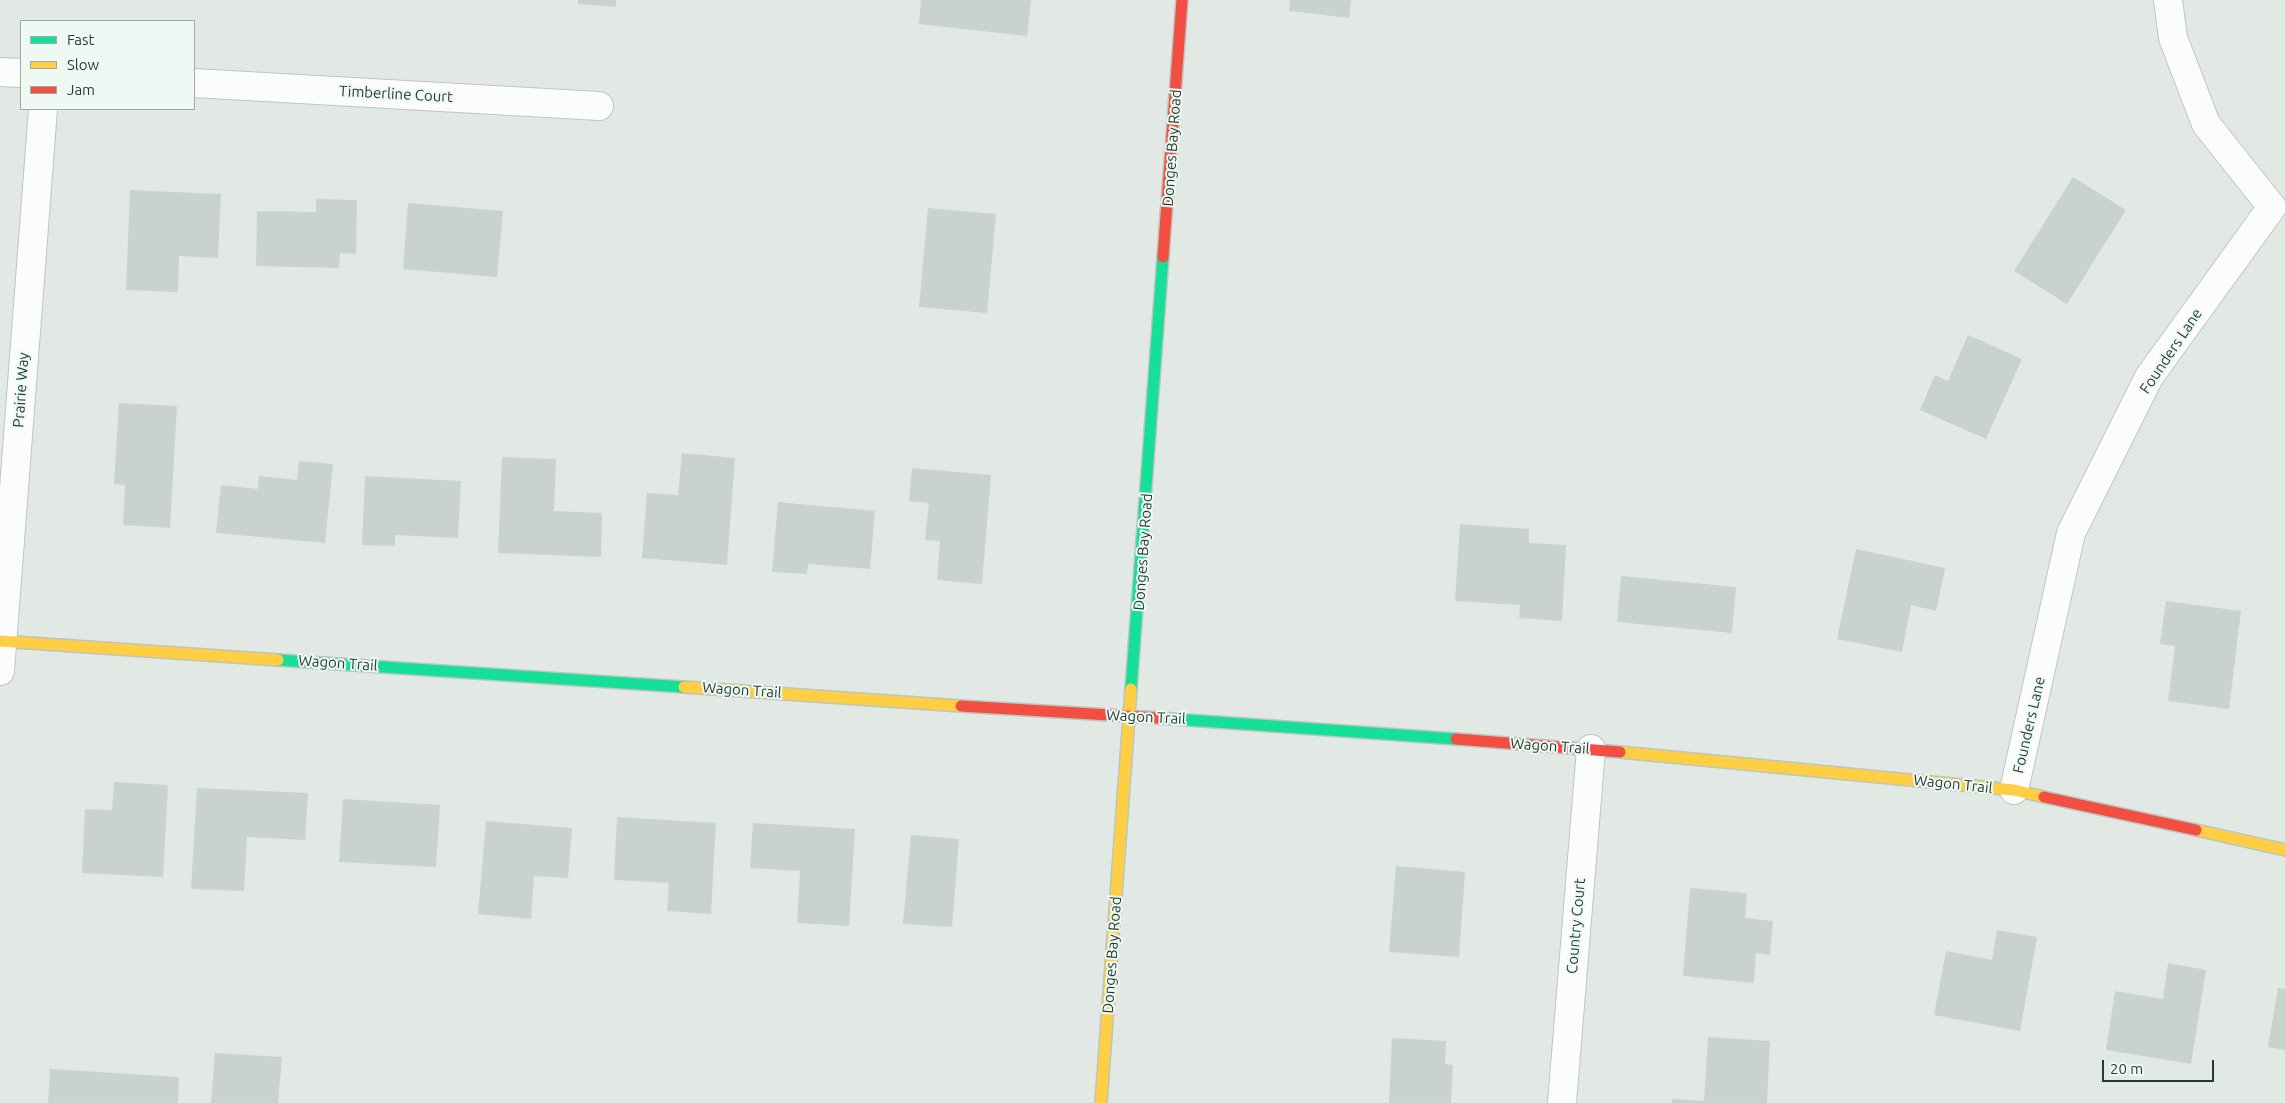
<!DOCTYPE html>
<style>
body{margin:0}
#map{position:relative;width:2285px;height:1103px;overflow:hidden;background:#e2e9e5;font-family:Ubuntu,sans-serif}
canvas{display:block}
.legend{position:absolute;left:20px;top:20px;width:175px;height:90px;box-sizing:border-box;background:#f0f8f3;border:1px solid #9cada6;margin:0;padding:6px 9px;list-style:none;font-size:15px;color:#1f3d32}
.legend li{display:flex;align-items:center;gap:10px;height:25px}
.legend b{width:25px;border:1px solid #9cada6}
.scale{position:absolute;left:2102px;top:1060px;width:112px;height:22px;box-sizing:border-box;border:2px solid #1f3d32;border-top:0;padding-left:6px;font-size:15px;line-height:18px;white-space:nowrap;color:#1f3d32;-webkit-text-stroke:4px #f0f8f3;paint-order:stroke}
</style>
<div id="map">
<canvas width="2285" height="1103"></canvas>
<ul class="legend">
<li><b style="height:6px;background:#16e098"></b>Fast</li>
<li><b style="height:6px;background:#ffcf43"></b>Slow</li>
<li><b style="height:6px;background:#f24e42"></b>Jam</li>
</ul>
<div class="scale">20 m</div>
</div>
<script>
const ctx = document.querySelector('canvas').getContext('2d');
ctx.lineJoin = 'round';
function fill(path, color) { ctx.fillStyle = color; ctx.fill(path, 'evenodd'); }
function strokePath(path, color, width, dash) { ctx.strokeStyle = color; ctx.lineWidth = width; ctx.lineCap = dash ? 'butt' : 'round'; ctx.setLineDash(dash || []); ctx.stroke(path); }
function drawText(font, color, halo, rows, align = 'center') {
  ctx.font = font + ' Ubuntu,sans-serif'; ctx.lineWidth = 4; ctx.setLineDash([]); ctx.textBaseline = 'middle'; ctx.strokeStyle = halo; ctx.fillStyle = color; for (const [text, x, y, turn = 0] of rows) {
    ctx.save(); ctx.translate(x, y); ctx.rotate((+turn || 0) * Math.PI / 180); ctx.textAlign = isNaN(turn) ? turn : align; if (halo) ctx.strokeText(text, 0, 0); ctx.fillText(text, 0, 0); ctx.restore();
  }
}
fill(new Path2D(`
 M578 0H616V7L578 4Z
 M921 0H1031L1027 36 919 24Z
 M1290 0H1351L1349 18 1289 11Z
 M2073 177 2126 210 2067 304 2014 271Z
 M130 190 221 194 218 258 179 256 178 292 126 290Z
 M316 199 357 200 356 254 340 253 339 268 256 266 257 211 316 212Z
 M408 203 503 211 497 277 403 269Z
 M928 208 996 214 987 313 919 307Z
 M1968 335 2022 359 1986 439 1920 410 1935 375 1948 381Z
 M119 403 177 406 170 528 123 525 125 485 114 484Z
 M682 453 735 458 727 565 642 558 647 493 678 495Z
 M502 457 556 459 554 511 602 513 601 557 498 553Z
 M299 461 333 464 325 543 216 533 221 485 258 489 259 476 297 480Z
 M912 468 991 475 982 584 937 580 940 541 925 540 929 503 909 501Z
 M365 476 461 481 458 538 395 535V546L362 545Z
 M778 502 875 511 870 569 808 564 807 574 772 572Z
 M1460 524 1529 529V543L1566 545 1562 621 1519 618 1520 605 1455 601Z
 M1856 549 1945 568 1936 611 1911 605 1902 652 1837 639Z
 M1621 576 1736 587 1732 633 1617 622Z
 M2166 601 2241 611 2229 709 2168 701 2175 646 2160 644Z
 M114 782 168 785 163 877 82 873 85 809 112 810Z
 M197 788 308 793 305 840 247 837 244 891 191 889Z
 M343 799 440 805 436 867 339 862Z
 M617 817 716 823 711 914 667 911 669 883 614 880Z
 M486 821 572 828 568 878 534 876 531 919 478 914Z
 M753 823 855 829 849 926 797 923 800 871 750 868Z
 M911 835 959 839 952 927 903 924Z
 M1396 866 1465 872 1459 957 1389 952Z
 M1690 888 1747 893 1745 918 1773 921 1770 955 1756 953 1754 983 1683 976Z
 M1997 930 2037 937 2020 1031 1934 1015 1946 951 1992 960Z
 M2168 963 2206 970 2191 1064 2106 1050 2115 991 2163 999Z
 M2278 988 2285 989V1050L2268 1047Z
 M1708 1037 1770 1041 1767 1103H1672V1099L1704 1101Z
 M1392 1038 1446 1041 1445 1064 1453 1065 1451 1103H1389Z
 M215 1053 282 1057 278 1103H211Z
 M50 1069 179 1077 178 1103H48Z`), '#cad2ce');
const street = new Path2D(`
 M0 72 21 73
 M194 83 599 106
 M0 671 43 109
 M2014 790 2071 533 2149 377 2272 207 2206 124 2173 38 2168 0
 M1562 1103 1591 749`);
const fast = new Path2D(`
 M278 660 684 687
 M1131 689 1163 257
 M1159 718 1456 739`);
const slow = new Path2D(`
 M0 641 278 660
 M684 687 961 706
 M1620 752 2014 790 2044 797
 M2196 830 2285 850
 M1101 1103 1131 689`);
const jam = new Path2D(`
 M1163 257 1182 0
 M961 706 1159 718
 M1456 739 1620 752
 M2044 797 2196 830`);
strokePath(street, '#bfc6c2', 30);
strokePath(fast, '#bbc5c1', 14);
strokePath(slow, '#bbc5c1', 14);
strokePath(jam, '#bbc5c1', 14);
strokePath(street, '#fbfcfb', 28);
strokePath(fast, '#16e098', 11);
strokePath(slow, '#ffcf43', 11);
strokePath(jam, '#f24e42', 11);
drawText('15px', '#1f3d32', '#f0f8f3', [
 ["Timberline Court",396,94,3],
 ["Donges Bay Road",1172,148,-86],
 ["Founders Lane",2171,351,-56],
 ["Prairie Way",21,390,-86],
 ["Donges Bay Road",1143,552,-86],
 ["Wagon Trail",338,663,4],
 ["Wagon Trail",742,690,4],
 ["Wagon Trail",1146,717,3],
 ["Founders Lane",2029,725,-77],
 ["Wagon Trail",1550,746,4],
 ["Wagon Trail",1953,784,6],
 ["Country Court",1576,926,-85],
 ["Donges Bay Road",1112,955,-86]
]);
</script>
